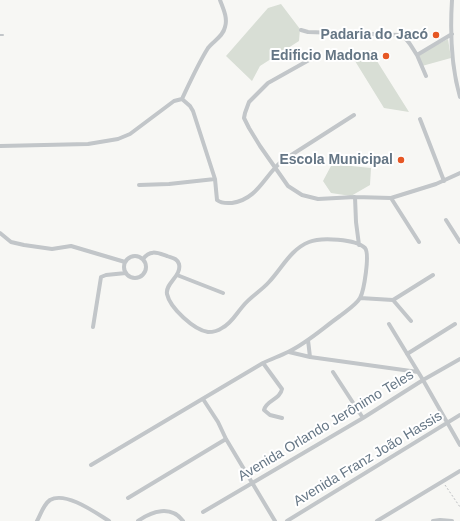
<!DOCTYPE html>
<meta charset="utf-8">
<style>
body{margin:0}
canvas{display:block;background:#f7f7f4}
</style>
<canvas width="460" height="521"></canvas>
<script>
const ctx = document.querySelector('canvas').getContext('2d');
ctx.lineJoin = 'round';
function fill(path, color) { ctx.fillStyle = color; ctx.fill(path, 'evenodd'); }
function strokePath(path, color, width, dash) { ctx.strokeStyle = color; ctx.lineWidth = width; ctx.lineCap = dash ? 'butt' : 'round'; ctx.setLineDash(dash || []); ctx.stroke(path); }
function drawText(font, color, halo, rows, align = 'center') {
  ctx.font = font + ' Arial,sans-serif'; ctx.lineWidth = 4; ctx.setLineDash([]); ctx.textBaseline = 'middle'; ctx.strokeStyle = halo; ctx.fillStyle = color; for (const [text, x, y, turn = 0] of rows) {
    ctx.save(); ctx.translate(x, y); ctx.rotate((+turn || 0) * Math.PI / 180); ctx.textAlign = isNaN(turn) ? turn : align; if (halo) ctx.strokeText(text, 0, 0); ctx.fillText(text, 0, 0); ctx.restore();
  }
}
fill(new Path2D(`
 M281 4 300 29 299 41 260 66 252 81 226 56 268 8Z
 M448 39 451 58 422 66 417 55Z
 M370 50 409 112 384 108 355 61Z
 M332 164 371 168 370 185 351 196 331 193 323 181Z`), '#d8ded5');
strokePath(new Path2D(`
 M445 485 460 507`), '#bcbec1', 1, [2, 2]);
strokePath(new Path2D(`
 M0 35H3`), '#c2c6c9', 2);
strokePath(new Path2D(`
 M452 0C450 32 451 66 460 97
 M301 30 308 32 338 33 400 35C408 38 412 48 417 55L452 34
 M318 55 268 83 249 102 245 113 244 118 249 128 260 146 288 186 302 195 318 199 355 197 391 198 436 184 460 173
 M417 55 426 76
 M182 99C190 82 198 64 208 48 213 41 223 37 225 27 228 18 223 8 220 0
 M420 119 444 181
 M0 146 88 144 118 139 130 134 174 101 182 99 190 106 193 111 215 179 217 200C222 204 227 203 232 203 258 199 264 176 282 161L354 115
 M139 185 169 184 215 179
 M355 197 356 222 359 245
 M391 198 419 242
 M446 220 460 242
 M0 233 11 242 24 245 52 249 71 246 125 262
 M124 267a11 11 0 1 1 22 0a11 11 0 1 1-22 0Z
 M177 275 223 293
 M360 298 393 300 433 275
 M393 300 411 321
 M389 324 423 380 460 445
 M93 327 101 277 106 275 126 273
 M308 340 310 357
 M289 352 310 357 418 372
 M407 354 455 324
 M263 363 282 389C280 400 266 400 264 410L270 415 282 418
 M333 372 363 418
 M203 399 218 422 226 439 275 521
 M91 465 263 363C271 359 280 356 288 352 307 343 323 328 340 316 346 311 356 305 360 298 364 291 370 254 365 248 356 239 321 237 309 242 291 249 282 268 269 282 261 291 250 297 243 306 236 314 231 324 222 328 218 331 213 332 208 332 194 330 170 308 167 294 165 283 182 276 179 264 177 258 172 258 167 256 158 253 150 249 143 259
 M128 498 226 439
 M203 512 363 418 423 380 460 359
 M37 521C41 514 43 505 50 500 66 491 96 513 109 521
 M138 521C152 511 171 505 183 521
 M287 521 460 415
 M377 521 460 471
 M433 521 440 520 452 521`), '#c2c6c9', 4);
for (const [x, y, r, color] of [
 [436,35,4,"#e65724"],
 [386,56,4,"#e65724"],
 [401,160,4,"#e65724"]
]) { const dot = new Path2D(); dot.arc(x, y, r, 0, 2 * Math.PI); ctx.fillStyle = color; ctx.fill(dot); strokePath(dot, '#fff', 1.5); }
drawText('bold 14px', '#657685', '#fff', [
 ["Padaria do Jacó",428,35],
 ["Edificio Madona",378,56],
 ["Escola Municipal",393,160]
], 'right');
drawText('14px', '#657685', '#fff', [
 ["Avenida Orlando Jerônimo Teles",326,426,-31],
 ["Avenida Franz João Hassis",368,459,-31]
]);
</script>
